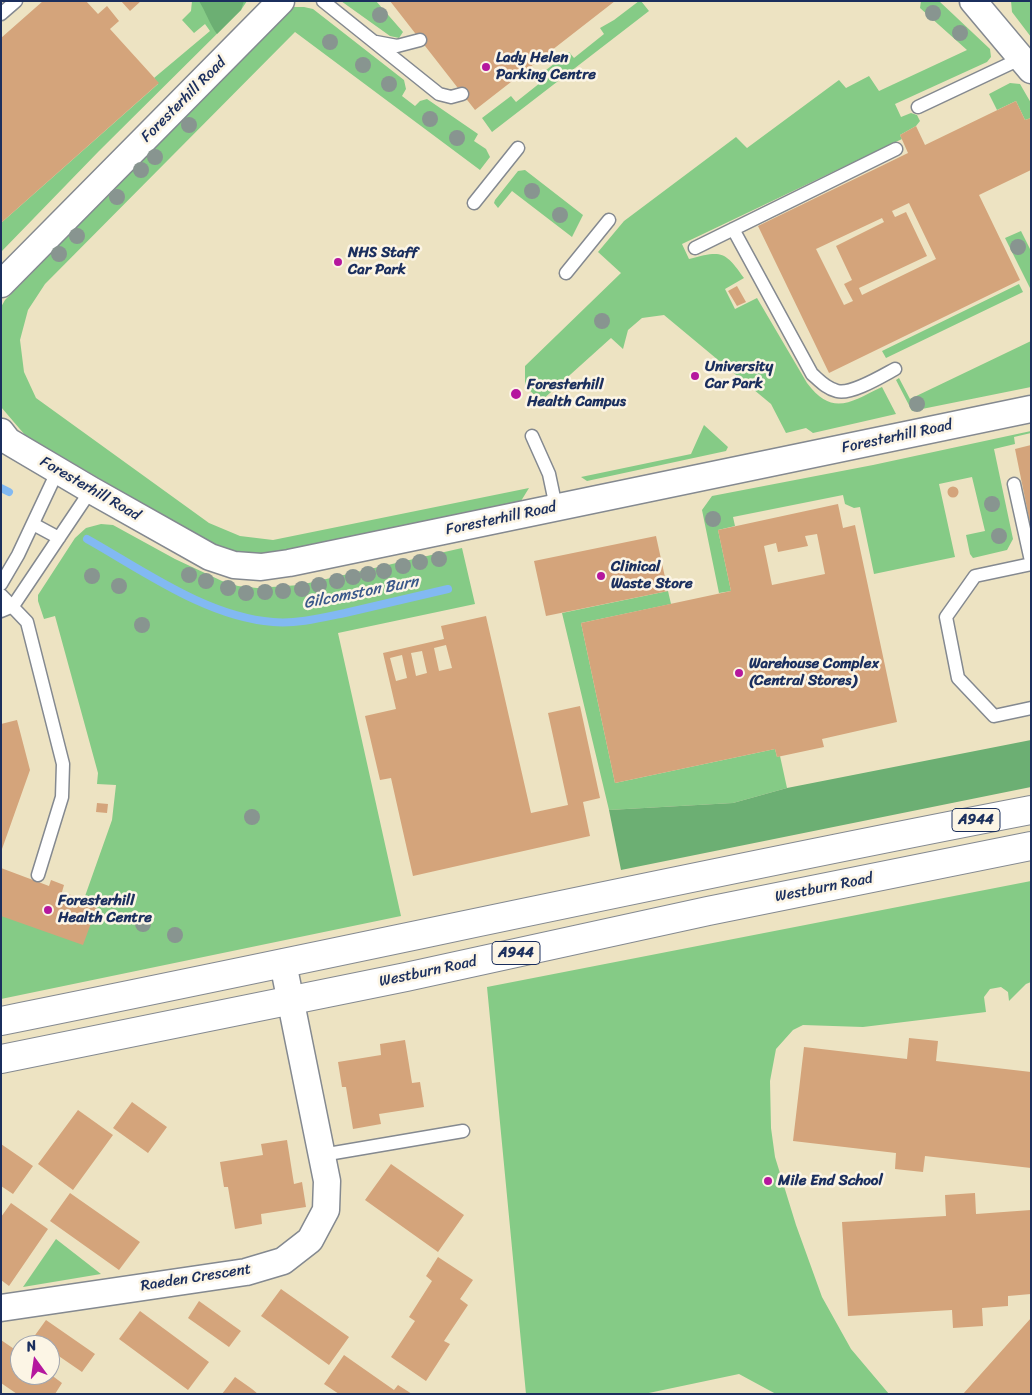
<!DOCTYPE html>
<style>
body{margin:0}
#map{position:relative;width:1032px;height:1395px;overflow:hidden;background:#ede3c2;font-family:Sriracha,sans-serif}
canvas{display:block}
.frame{position:absolute;inset:0;border:2px solid #1b2f5e;pointer-events:none}
.north{position:absolute;left:10px;top:1335px;width:50px;height:50px;box-sizing:border-box;background:#fcf5e5;border:1px solid #a2a6af;border-radius:50%;rotate:346deg;font-size:14px;font-weight:700;line-height:20px;text-align:center;color:#1b2f5e}
.north::after{content:'';display:block;margin:auto;width:18px;height:22px;background:#b5179e;clip-path:polygon(50% 0,100% 100%,50% 72%,0 100%)}
</style>
<div id="map">
<canvas width="1032" height="1395"></canvas>
<div class="frame"></div>
<div class="north">N</div>
</div>
<script>
const ctx = document.querySelector('canvas').getContext('2d');
ctx.lineJoin = 'round';
function fill(path, color) { ctx.fillStyle = color; ctx.fill(path, 'evenodd'); }
function strokePath(path, color, width, dash) { ctx.strokeStyle = color; ctx.lineWidth = width; ctx.lineCap = dash ? 'butt' : 'round'; ctx.setLineDash(dash || []); ctx.stroke(path); }
function drawText(font, color, halo, rows, align = 'center') {
  ctx.font = font + ' Sriracha,sans-serif'; ctx.lineWidth = 5; ctx.setLineDash([]); ctx.textBaseline = 'middle'; ctx.strokeStyle = halo; ctx.fillStyle = color; for (const [text, x, y, turn = 0] of rows) {
    ctx.save(); ctx.translate(x, y); ctx.rotate((+turn || 0) * Math.PI / 180); ctx.textAlign = isNaN(turn) ? turn : align; if (halo) ctx.strokeText(text, 0, 0); ctx.fillText(text, 0, 0); ctx.restore();
  }
}
fill(new Path2D(`
 M192 1H247L241 10 99 151 1 252V223L158 84 154 78 210 31 205 24 194 33 182 20 191 11Z
 M341 1H376L403 32 399 38 390 36Z
 M639 1H641L649 11 492 132 482 118 511 96 516 102 545 79 541 74 569 52 574 58 604 34 600 28 614 20Z
 M921 1H939L990 49 991 57 987 62 895 104 901 117 911 113 917 115 920 121 916 126 900 135 902 139 682 244 689 259C722 250 725 251 744 278L725 289 735 309 757 298 807 383C833 417 850 402 882 387L896 414 813 433 806 428 786 433 771 404 664 315 642 318 628 330 623 349 611 338 541 401 525 386V366L621 273 598 252 624 221 736 137 747 148 839 80 846 88 869 76 879 91 967 50 920 8Z
 M1011 1H1031V37L1012 12Z
 M294 7H304L313 9 404 80 406 89 402 96 415 106 420 101 427 99 478 134 474 141 486 149 490 157 480 170 295 32 45 284 28 310 20 340 24 372 36 398 209 523 240 536 273 540 529 488 521 501 261 555 237 554 215 546 25 435 1 407V307L5 300Z
 M1010 83 1020 84 1031 103V118L1025 120 1016 101 997 110 989 94Z
 M525 170 583 215 572 237 512 191 498 208 494 203 495 200 518 171Z
 M1021 231 1031 251 1030 288 1005 238Z
 M1019 284 1023 292 886 358 882 351Z
 M1031 341V387L912 411 896 380 899 378 910 399Z
 M704 425 728 447 726 451 587 481 581 477 691 454Z
 M1031 431V433L1014 437 1015 444 994 449 1013 539 1007 550 973 558 970 554 966 535 985 531 972 477 939 484 955 557 874 574 860 507 854 508 845 504 843 495 733 517 735 526 718 530 731 591 719 593 702 510 712 496 873 465Z
 M101 524 113 525 175 559 222 581 238 586 257 588 300 585 462 548 475 604 338 633 401 916 1 999V916L97 904 84 899 112 820 116 785 97 784 98 773 55 616 44 619 38 601V595L75 538 86 528Z
 M668 591 671 604 581 623 615 783 775 749 777 757 780 756 787 788 733 803 609 810 562 613Z
 M1031 881V982L1026 984 1009 1001 1008 992 1001 987 990 989 984 997 986 1012 863 1027 803 1025 793 1030 776 1049 770 1081 771 1128 775 1157 796 1225 822 1297 851 1349 889 1394H776L739 1374 644 1394H526L487 987Z
 M56 1239 101 1274 23 1287Z`), '#85cb86');
fill(new Path2D(`
 M199 1H244L241 10 217 34C209 23 206 12 199 1Z
 M1031 740V787L621 870 609 810 733 803 787 788Z`), '#6caf73');
strokePath(new Path2D(`
 M1 488 9 492
 M87 539C144 571 207 617 273 622 297 624 321 618 345 613 379 605 414 597 448 589`), '#82b9f2', 8);
fill(new Path2D(`
 M43 1H86L98 14 107 6 119 21 110 29 159 83 1 223V38Z
 M121 1H141L130 11Z
 M390 1H615L475 110Z
 M1016 101 1025 120 1031 118V170L979 195 1020 280 829 373 758 226 908 153 900 135 916 126 925 145ZM909 203 936 259 862 295 859 288 927 256 906 212 895 217 892 211ZM882 218 884 222 836 246 852 280 844 284 853 301 844 305 816 249Z
 M737 286 746 302 737 306 728 291Z
 M1031 445V523H1030L1015 449Z
 M947.5 492a5.5 5.5 0 1 1 11 0a5.5 5.5 0 1 1-11 0Z
 M838 504 843 528 855 525 897 722 822 739 824 747 777 757 775 749 615 783 581 623 731 591 718 530ZM817 534 825 574 772 585 764 546 776 543 778 552 808 546 805 536Z
 M656 536 668 591 546 616 534 561Z
 M486 616 531 813 568 805 548 713 580 706 600 798 583 802 590 836 413 876 391 778 380 780 365 716 396 709 383 653 444 639 441 626ZM446 645 452 668 439 671 434 648ZM422 651 427 673 416 676 411 653ZM402 655 407 678 396 681 390 658Z
 M17 720 30 770 2 849 1 724Z
 M97 803 108 804 107 813 96 812Z
 M1 868 49 886 51 880 64 885 62 892 98 904 83 945 1 916Z
 M909 1038 938 1041 936 1061 1031 1072V1168L925 1156 923 1172 895 1169 896 1153 793 1141 804 1047 907 1059Z
 M405 1040 412 1083 420 1082 424 1107 379 1114 381 1124 353 1129 346 1087H342L338 1062 381 1055 380 1044Z
 M132 1102 167 1127 148 1153 113 1128Z
 M78 1110 113 1135 73 1190 38 1164Z
 M287 1140 294 1184 302 1182 306 1207 261 1214 262 1224 235 1229 228 1187H224L220 1162 263 1155 261 1144Z
 M1 1144 33 1166 13 1194 1 1186Z
 M391 1164 464 1215 438 1252 365 1200Z
 M70 1193 140 1242 119 1270 50 1221Z
 M975 1193 976 1214 1031 1210V1294L1008 1296V1306L982 1308 983 1326 953 1328 952 1310 848 1316 842 1222 946 1216 945 1195Z
 M11 1203 48 1229 9 1286 1 1280V1217Z
 M438 1257 473 1280 460 1299 468 1305 444 1341 450 1344 426 1381 391 1357 415 1321 409 1317 432 1281 426 1276Z
 M281 1289 349 1337 329 1365 261 1316Z
 M199 1301 241 1331 229 1347 188 1318Z
 M140 1311 209 1362 188 1390 119 1339Z
 M1031 1318V1394H963Z
 M46 1320 95 1354 82 1372 50 1350V1345H44L33 1338Z
 M1 1340 20 1353V1375L50 1374 62 1383 55 1394H17L1 1383Z
 M344 1355 394 1390 398 1385 412 1394H339L324 1384Z
 M235 1377 252 1389 258 1394H222Z`), '#d4a47b');
const lane = new Path2D(`
 M323 1 439 94 451 97 462 94
 M1 14 16 1
 M376 42 397 46 420 40
 M918 107 1022 58
 M474 203 518 148
 M733 229 812 374C820 381 826 388 837 391 851 395 882 376 895 369
 M695 248 896 149
 M566 273 609 220
 M532 436 549 474 556 507
 M1014 484 1031 561
 M33 524 59 538
 M1031 564 975 576 946 617 958 678 994 716 1031 708
 M1 584 18 555 58 470
 M1 595 27 622 63 764 62 797 38 875
 M1 611 13 606 91 490
 M322 1155 463 1131`);
const street = new Path2D(`
 M973 1 1031 70
 M1 284 281 1
 M1 432 8 441 91 490 210 557 234 565 261 567 289 563 1031 409
 M1 1308 246 1272 283 1261 310 1240 326 1210 327 1181 283 963`);
const primary = new Path2D(`
 M1 1021C345 952 687 876 1031 810
 M1 1059 406 977 708 911 1031 846`);
strokePath(lane, '#848990', 15);
strokePath(street, '#848990', 29);
strokePath(primary, '#848990', 30);
strokePath(lane, '#fff', 12);
strokePath(street, '#fff', 26);
strokePath(primary, '#fff', 28);
ctx.fillStyle = '#889590';
for (const [x, y] of [
 [933,13],
 [380,15],
 [960,33],
 [330,42],
 [363,65],
 [389,84],
 [430,119],
 [189,125],
 [457,138],
 [155,157],
 [141,170],
 [532,191],
 [117,197],
 [560,215],
 [77,236],
 [1018,247],
 [59,254],
 [602,321],
 [917,404],
 [992,504],
 [713,519],
 [999,536],
 [439,559],
 [420,562],
 [403,566],
 [384,571],
 [368,574],
 [189,575],
 [92,576],
 [353,577],
 [206,581],
 [337,581],
 [319,585],
 [119,586],
 [228,588],
 [302,589],
 [283,591],
 [265,592],
 [246,593],
 [142,625],
 [252,817],
 [143,924],
 [175,935]
]) { ctx.beginPath(); ctx.arc(x, y, 8, 0, 2 * Math.PI); ctx.fill(); }
for (const [x, y, r, color] of [
 [486,67,5,"#b5179e"],
 [338,262,5,"#b5179e"],
 [695,376,5,"#b5179e"],
 [516,394,6,"#b5179e"],
 [601,576,5,"#b5179e"],
 [739,673,5,"#b5179e"],
 [48,910,5,"#b5179e"],
 [768,1181,5,"#b5179e"]
]) { const dot = new Path2D(); dot.arc(x, y, r, 0, 2 * Math.PI); ctx.fillStyle = color; ctx.fill(dot); strokePath(dot, '#fcf5e5', 2); }
for (const [x, y, w] of [
 [976,820,48],
 [516,953,48]
]) { const box = new Path2D(); box.roundRect(x - w / 2, y - 11.5, w, 23, 4); ctx.fillStyle = '#fcf5e5'; ctx.fill(box); strokePath(box, '#1b2f5e', 1); }
drawText('bold 14px', '#1b2f5e', null, [
 ["A944",976,820],
 ["A944",516,953]
]);
drawText('bold 15px', '#1b2f5e', '#fcf5e5', [
 ["Lady Helen",496,58],
 ["Parking Centre",496,75],
 ["NHS Staff",348,253],
 ["Car Park",348,270],
 ["University",705,367],
 ["Car Park",705,384],
 ["Foresterhill",527,385],
 ["Health Campus",527,402],
 ["Clinical",611,567],
 ["Waste Store",611,584],
 ["Warehouse Complex",749,664],
 ["(Central Stores)",749,681],
 ["Foresterhill",58,901],
 ["Health Centre",58,918],
 ["Mile End School",778,1181]
], 'left');
drawText('15px', '#1b2f5e', '#fcf5e5', [
 ["Foresterhill Road",184,100,-45],
 ["Foresterhill Road",897,437,-12],
 ["Foresterhill Road",90,489,30],
 ["Foresterhill Road",501,519,-12],
 ["Westburn Road",824,888,-11],
 ["Westburn Road",428,972,-12],
 ["Raeden Crescent",196,1278,-9]
]);
drawText('italic 16px', '#3a588a', '#fcf5e5', [
 ["Gilcomston Burn",361,593,-11]
]);
</script>
